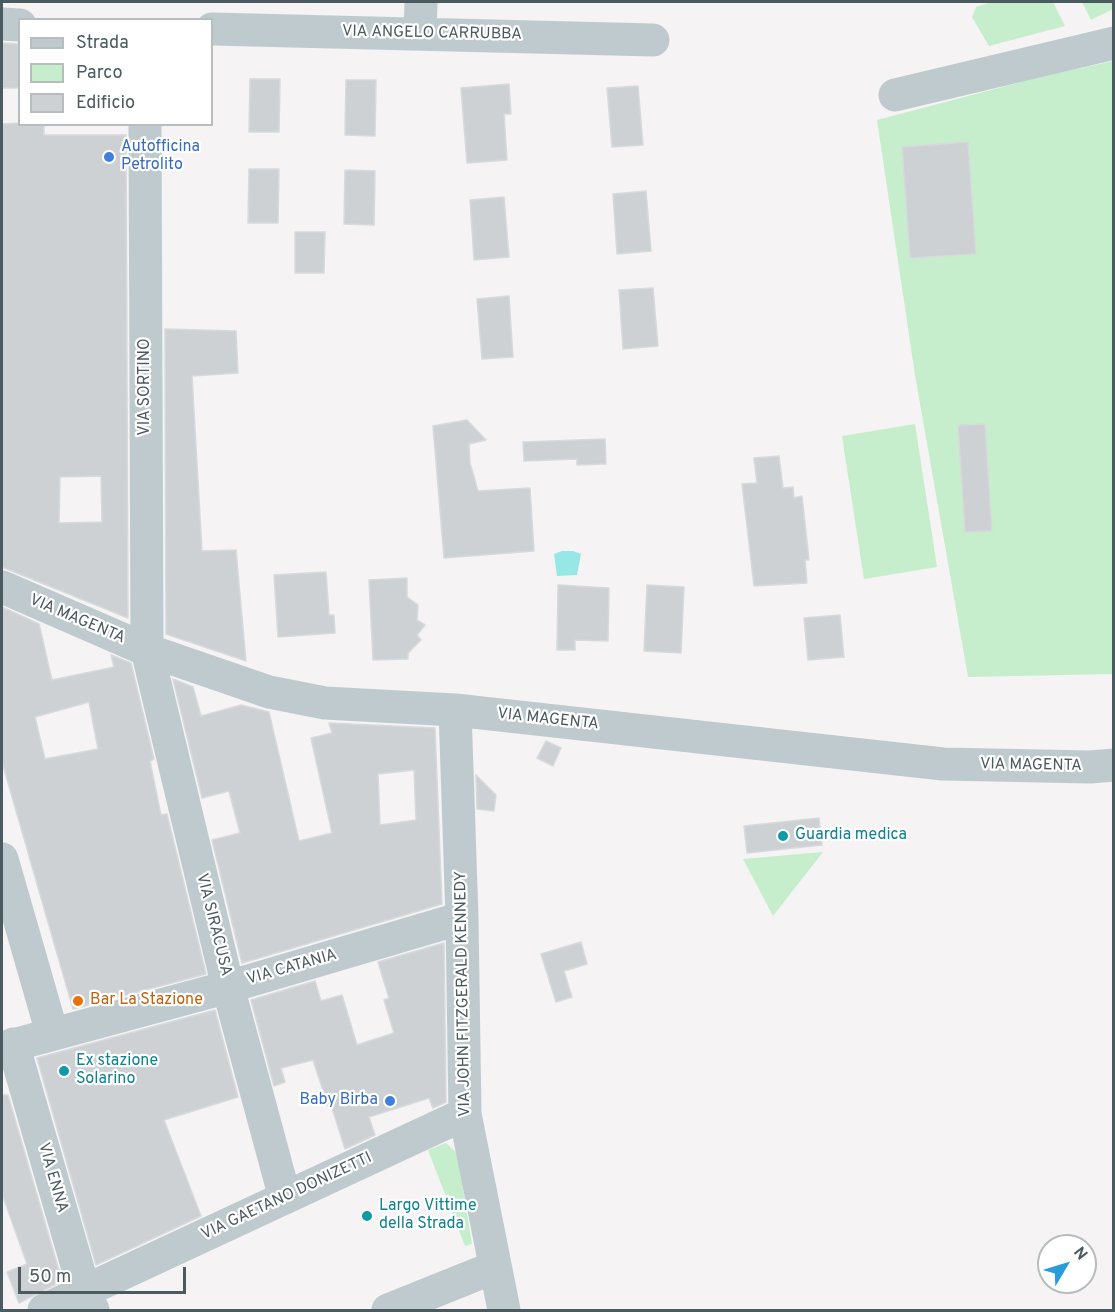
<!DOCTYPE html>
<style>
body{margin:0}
#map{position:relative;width:1115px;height:1312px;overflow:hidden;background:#f5f3f3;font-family:Overpass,sans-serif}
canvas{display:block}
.frame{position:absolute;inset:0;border:3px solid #4b5a5f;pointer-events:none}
.legend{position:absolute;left:18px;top:18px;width:195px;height:108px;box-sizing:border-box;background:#fff;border:2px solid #b7bdbf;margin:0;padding:8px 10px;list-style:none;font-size:18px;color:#4b5a5f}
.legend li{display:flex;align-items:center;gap:12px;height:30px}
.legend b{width:30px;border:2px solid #b7bdbf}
.north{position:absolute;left:1037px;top:1234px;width:60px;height:60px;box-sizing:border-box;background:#fff;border:2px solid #b7bdbf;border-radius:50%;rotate:52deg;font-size:16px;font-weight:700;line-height:24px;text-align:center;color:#4b5a5f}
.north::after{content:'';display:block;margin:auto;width:21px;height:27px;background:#299dd9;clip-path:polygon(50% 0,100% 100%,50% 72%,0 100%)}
.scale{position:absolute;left:18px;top:1267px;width:168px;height:27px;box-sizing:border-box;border:3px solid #4b5a5f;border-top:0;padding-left:8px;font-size:18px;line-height:21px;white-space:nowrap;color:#4b5a5f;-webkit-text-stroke:4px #fff;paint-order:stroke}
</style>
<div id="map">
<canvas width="1115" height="1312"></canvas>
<div class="frame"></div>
<ul class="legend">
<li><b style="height:8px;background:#bfcace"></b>Strada</li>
<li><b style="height:16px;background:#c6eecc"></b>Parco</li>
<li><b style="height:16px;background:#cdd1d4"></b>Edificio</li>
</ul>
<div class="north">N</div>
<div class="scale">50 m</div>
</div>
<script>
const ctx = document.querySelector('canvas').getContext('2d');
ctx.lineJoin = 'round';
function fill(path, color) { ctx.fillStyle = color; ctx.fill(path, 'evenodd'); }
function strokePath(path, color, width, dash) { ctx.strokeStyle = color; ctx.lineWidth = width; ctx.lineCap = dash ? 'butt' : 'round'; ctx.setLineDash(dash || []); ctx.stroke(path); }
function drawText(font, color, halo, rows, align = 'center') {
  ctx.font = font + ' Overpass,sans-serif'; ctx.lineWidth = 4.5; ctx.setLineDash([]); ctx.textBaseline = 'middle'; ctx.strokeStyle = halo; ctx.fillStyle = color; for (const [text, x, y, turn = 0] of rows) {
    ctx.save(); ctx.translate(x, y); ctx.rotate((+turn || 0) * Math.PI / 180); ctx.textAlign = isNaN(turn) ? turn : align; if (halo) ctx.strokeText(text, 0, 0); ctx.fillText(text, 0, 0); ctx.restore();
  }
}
fill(new Path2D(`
 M991 2H1053L1065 26 989 46 972 17 976 7Z
 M1082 2H1113V9L1091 20Z
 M1113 61V674L968 677 915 375 877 120 1044 76Z
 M915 424 937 567 864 579 842 436Z
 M823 852 773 916 743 859Z
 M446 1143 457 1153 472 1244 465 1246 428 1150Z`), '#c6eecc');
fill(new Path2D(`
 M562 551H573L581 554 577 575 557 576 554 554Z`), '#96e7e6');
const building = new Path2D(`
 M2 43 20 44V88H2Z
 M250 79H280L279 132H249Z
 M346 80H376L375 136 345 135Z
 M509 84 511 114H504L507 160 467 163 461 88Z
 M638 86 643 145 612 147 607 88Z
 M20 123 44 124V135H126L128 618 2 567V124ZM101 476 102 522 59 523 60 477Z
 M968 142 976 254 910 258 902 147Z
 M249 169H279L278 223H248Z
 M345 170 375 171 374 225 344 224Z
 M646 191 651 251 617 254 613 194Z
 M504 197 509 257 474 260 470 200Z
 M295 232H325L324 273H295Z
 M653 288 658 346 623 349 619 290Z
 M509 296 513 357 482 359 477 299Z
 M165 329 236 331 238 373 192 376 202 551 236 550 246 661 166 634Z
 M467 420 486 440 469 444 470 463 478 491 530 488 534 551 444 558 433 426Z
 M985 424 992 531 965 532 958 425Z
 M605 439 606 464 577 465V459L524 461 523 442Z
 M779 456 783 488 793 487 794 498 802 496 809 560H805L807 583 754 586 742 484 757 483 754 458Z
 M326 572 329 615H334L335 633 278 637 274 575Z
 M407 578V597L418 605 417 620 425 625 417 635 421 640 408 653V659L373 660 369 580Z
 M558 585 609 588 608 641 575 640V650H557Z
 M647 585 684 587 681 653 644 651Z
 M2 607 39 624 52 680 114 667 111 655 131 663 154 759 150 761 161 815 167 814 206 974 73 1009 2 762ZM89 702 98 749 45 759 35 717Z
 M840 615 844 657 808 660 804 618Z
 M173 679 193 687 201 716 241 705 269 712 299 841 332 833 311 738 332 733 329 723 435 728 442 904 242 963 212 840 240 833 229 791 202 798ZM414 770 416 820 380 825 378 774Z
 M546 741 561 748 553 766 537 758Z
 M476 775 496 795 494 811 477 809Z
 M819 818 822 845 747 853 744 826Z
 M581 942 587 964 564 971 572 997 556 1002 541 954Z
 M444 943 446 1102 433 1108 429 1098 369 1117 375 1135 345 1149 331 1105 328 1106 313 1060 281 1068 285 1082 274 1086 251 1000 315 981 321 1001 342 995 357 1045 394 1033 384 1000 389 998 378 962Z
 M215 1010 238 1097 164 1120 201 1216 96 1265 37 1058Z
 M2 1095H8L62 1281 19 1303 7 1272 27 1264 2 1194Z`);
fill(building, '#cdd1d4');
strokePath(building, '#d7dadd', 1.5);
strokePath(new Path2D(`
 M2 24 20 25
 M212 29 653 40
 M420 34 421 2
 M895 95 1114 43
 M145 124 147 650 228 987 285 1198
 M2 587 147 650 269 692 325 703 455 710 943 764 1090 767 1114 765
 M455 710 462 918 465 1114 504 1310
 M2 859 52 1033
 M13 1044 85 1293 93 1310
 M2 1048 228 987 462 918
 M44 1310 465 1114
 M388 1310 495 1267`), '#bfcace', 33);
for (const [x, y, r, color] of [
 [109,157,6,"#3f7fe0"],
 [783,836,6,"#0f9aa8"],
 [78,1001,6,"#e8710a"],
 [64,1071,6,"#0f9aa8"],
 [390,1101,6,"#3f7fe0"],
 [367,1216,6,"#0f9aa8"]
]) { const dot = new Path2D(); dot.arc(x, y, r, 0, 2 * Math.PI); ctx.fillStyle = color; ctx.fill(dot); strokePath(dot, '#fff', 2); }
drawText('16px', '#4b5a5f', '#fff', [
 ["VIA ANGELO CARRUBBA",432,34,1],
 ["VIA SORTINO",146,387,-90],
 ["VIA MAGENTA",77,620,23],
 ["VIA MAGENTA",548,720,6],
 ["VIA MAGENTA",1031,766,1],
 ["VIA SIRACUSA",213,925,76],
 ["VIA CATANIA",292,968,-16],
 ["VIA JOHN FITZGERALD KENNEDY",464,994,-91],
 ["VIA ENNA",52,1178,74],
 ["VIA GAETANO DONIZETTI",287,1197,-25]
]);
drawText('16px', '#366cbe', '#fff', [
 ["Autofficina",121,148],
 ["Petrolito",121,166],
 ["Baby Birba",378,1101,"right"]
], 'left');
drawText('16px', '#0d838f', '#fff', [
 ["Guardia medica",795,836],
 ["Ex stazione",76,1062],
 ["Solarino",76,1080],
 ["Largo Vittime",379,1207],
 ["della Strada",379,1225]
], 'left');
drawText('16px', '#c56008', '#fff', [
 ["Bar La Stazione",90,1001]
], 'left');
</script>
